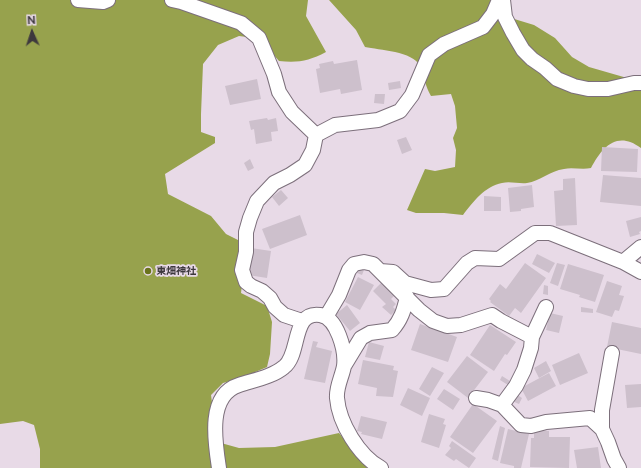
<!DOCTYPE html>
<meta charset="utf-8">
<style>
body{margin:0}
#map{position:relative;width:641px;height:468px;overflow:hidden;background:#e8dae7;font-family:"Public Sans",sans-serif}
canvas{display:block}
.north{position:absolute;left:12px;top:12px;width:40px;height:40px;-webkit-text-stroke:3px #e8dae7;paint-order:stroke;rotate:357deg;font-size:11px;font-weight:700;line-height:16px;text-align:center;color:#3d383d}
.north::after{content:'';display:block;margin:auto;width:14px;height:18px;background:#3d383d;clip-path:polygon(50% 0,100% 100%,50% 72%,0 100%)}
</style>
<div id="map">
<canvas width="641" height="468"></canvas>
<div class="north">N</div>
</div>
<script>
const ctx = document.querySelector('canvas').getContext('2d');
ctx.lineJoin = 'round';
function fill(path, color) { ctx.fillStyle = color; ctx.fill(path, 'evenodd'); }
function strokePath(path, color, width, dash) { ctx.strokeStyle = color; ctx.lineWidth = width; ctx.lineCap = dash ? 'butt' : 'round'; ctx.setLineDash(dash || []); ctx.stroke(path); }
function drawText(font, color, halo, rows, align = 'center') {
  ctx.font = font + ' "Public Sans","Noto Sans JP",sans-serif'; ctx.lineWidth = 3.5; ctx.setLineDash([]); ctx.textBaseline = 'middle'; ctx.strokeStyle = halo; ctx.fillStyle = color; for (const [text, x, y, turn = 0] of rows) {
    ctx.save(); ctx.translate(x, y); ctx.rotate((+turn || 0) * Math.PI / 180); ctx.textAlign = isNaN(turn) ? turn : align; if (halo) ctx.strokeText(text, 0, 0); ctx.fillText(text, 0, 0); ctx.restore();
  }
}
fill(new Path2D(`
 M0 0H308L306 16 326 52C309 61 298 63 279 61L266 46 255 38 239 36 218 45 203 64 201 114V132L215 137V143L165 174 168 194 211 216 226 234 238 240 246 251 241 293 267 306 272 322 270 354 267 367 241 378 223 383 211 395 215 424 221 443 239 448 275 447 339 433 367 468H40V449L34 425 23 421 0 424Z
 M329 0H504L511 18 534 25 555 38 572 57 589 67 641 82V148C617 130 602 147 591 168 582 170 572 167 564 169 550 171 540 181 527 183 519 184 510 181 502 183 485 186 473 202 463 215L444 213H416L407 210 425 169 435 171 455 167 456 150 453 138 457 128 455 106 451 94 431 96C425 86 424 76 420 66 413 51 379 50 365 47L356 30Z`), '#97a24d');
fill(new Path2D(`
 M357 60 362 90 341 94 340 89 320 93 316 69 320 68 319 64 333 61 334 64Z
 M257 79 261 99 230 105 225 86Z
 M400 81 401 88 389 90 388 83Z
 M375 94H385L384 104 374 103Z
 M267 118 268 120 276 118 278 131 271 132 272 141 256 144 254 129 251 130 249 121Z
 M406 137 412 150 402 154 397 140Z
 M602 147 638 149 637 172 601 171Z
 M250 159 254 168 248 171 244 163Z
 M603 175 641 178V206L600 202Z
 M575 178 577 225 556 226 554 191 563 190V179Z
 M532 185 534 207 521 209V211L510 212 508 188Z
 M281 190 288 198 279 206 272 197Z
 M484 196 501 197V211H484Z
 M300 215 307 235 270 249 262 229Z
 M641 217V231L639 232 640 234 630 237 626 221Z
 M251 248 271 251 267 278 248 275Z
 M537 254 555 263 549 273 532 264Z
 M525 263 546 278 521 313 515 308 509 316 490 302 491 301 489 299 500 284 506 289Z
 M557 263 565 265 558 286 550 283Z
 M568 264 604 275 595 302 579 297 580 295 560 289Z
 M359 268 364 270 362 275 357 273Z
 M358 277 374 285 360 310 345 302Z
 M607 281 622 286 619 295 624 296 619 311 615 310 612 317 596 312Z
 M382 282 395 295 391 299 396 304 393 307 396 310 391 315 382 307 386 304 373 291Z
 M544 285 548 286V295L543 294Z
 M347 305 360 323 350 331 336 314Z
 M581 307 593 309V313L581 312Z
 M550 313 563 316 559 333 546 330Z
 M612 322 641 328V354L607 347Z
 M420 324 457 337 448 362 411 350Z
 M490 325 516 342 507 355 505 354 494 371 470 355Z
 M313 341 318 342 316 347 332 351 325 383 304 379Z
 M369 342 384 346 380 360 365 357Z
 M579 353 588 373 560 385 552 365Z
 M467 356 488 372 468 398 447 382Z
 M363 360 394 366 393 370 398 371 393 397 376 396 377 388 358 384Z
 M546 361 551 371 539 378 534 368Z
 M432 367 444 373 430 396 419 389Z
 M549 373 556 386 528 401 521 388Z
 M502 376 510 381 508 385 500 380Z
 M641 384V407L627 408 625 385Z
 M408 388 430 398 422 416 400 405Z
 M444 389 460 399 453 410 437 399Z
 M516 394 522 398 519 404 512 401Z
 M473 404 497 421 473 453 450 437Z
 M429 414 445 419 443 424 446 425 439 448 421 442Z
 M361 416 387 422 382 439 361 434 362 432 357 431Z
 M500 426 505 428 498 461 492 459Z
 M508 429 529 434 521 468H514V466L500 463Z
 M534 430 549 431V437H570L569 468 530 467 531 438H534Z
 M452 441 476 458 469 468 456 459 454 461 445 455 451 448 449 446Z
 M598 447 601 468H577L574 450Z`), '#cdc0cc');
const minor = new Path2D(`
 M78 0 103 2 108 0
 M172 0 181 2 241 23 259 38 274 74 279 92 292 112 316 135 313 150 305 165 290 175 274 183 257 201 250 218 246 232V252L242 270 246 282 251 286 262 291 270 298 275 307 284 315 302 321
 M503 0 505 17 513 33 523 50 532 59 545 68 557 79 574 86 588 89H608L634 83H641
 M316 135 335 125 378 120 400 111 412 95 429 55 444 44 483 27 493 14 499 0
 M623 262 641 247
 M380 271 393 272 405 283 431 290 444 289 467 263 475 258 499 259 535 233H550L623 262 641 272
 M326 317 339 295 349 270 354 264 364 262 373 264 419 310 433 321 447 326 461 325 492 315 501 321 532 337
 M612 353 602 410V429L608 442 614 459 619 468
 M344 366 361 338 370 333 392 330C401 320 404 310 407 297
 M476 398 488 400 502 405 521 425 531 426 546 422 590 418 602 429
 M502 405 516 386 524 370 531 348 532 337 546 307
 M219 468C215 442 207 395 239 385 254 380 272 377 284 367 301 354 291 311 320 315 337 317 346 351 344 366 342 377 336 387 337 398 339 423 359 456 381 468`);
strokePath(minor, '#7c6f7b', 16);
strokePath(minor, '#fff', 14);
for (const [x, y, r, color] of [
 [148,271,4,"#6a731c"]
]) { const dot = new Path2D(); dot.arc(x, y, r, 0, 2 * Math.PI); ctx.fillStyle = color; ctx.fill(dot); strokePath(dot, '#e8dae7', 1.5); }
drawText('bold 10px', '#3d383d', '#e8dae7', [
 ["東畑神社",156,271]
], 'left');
</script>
